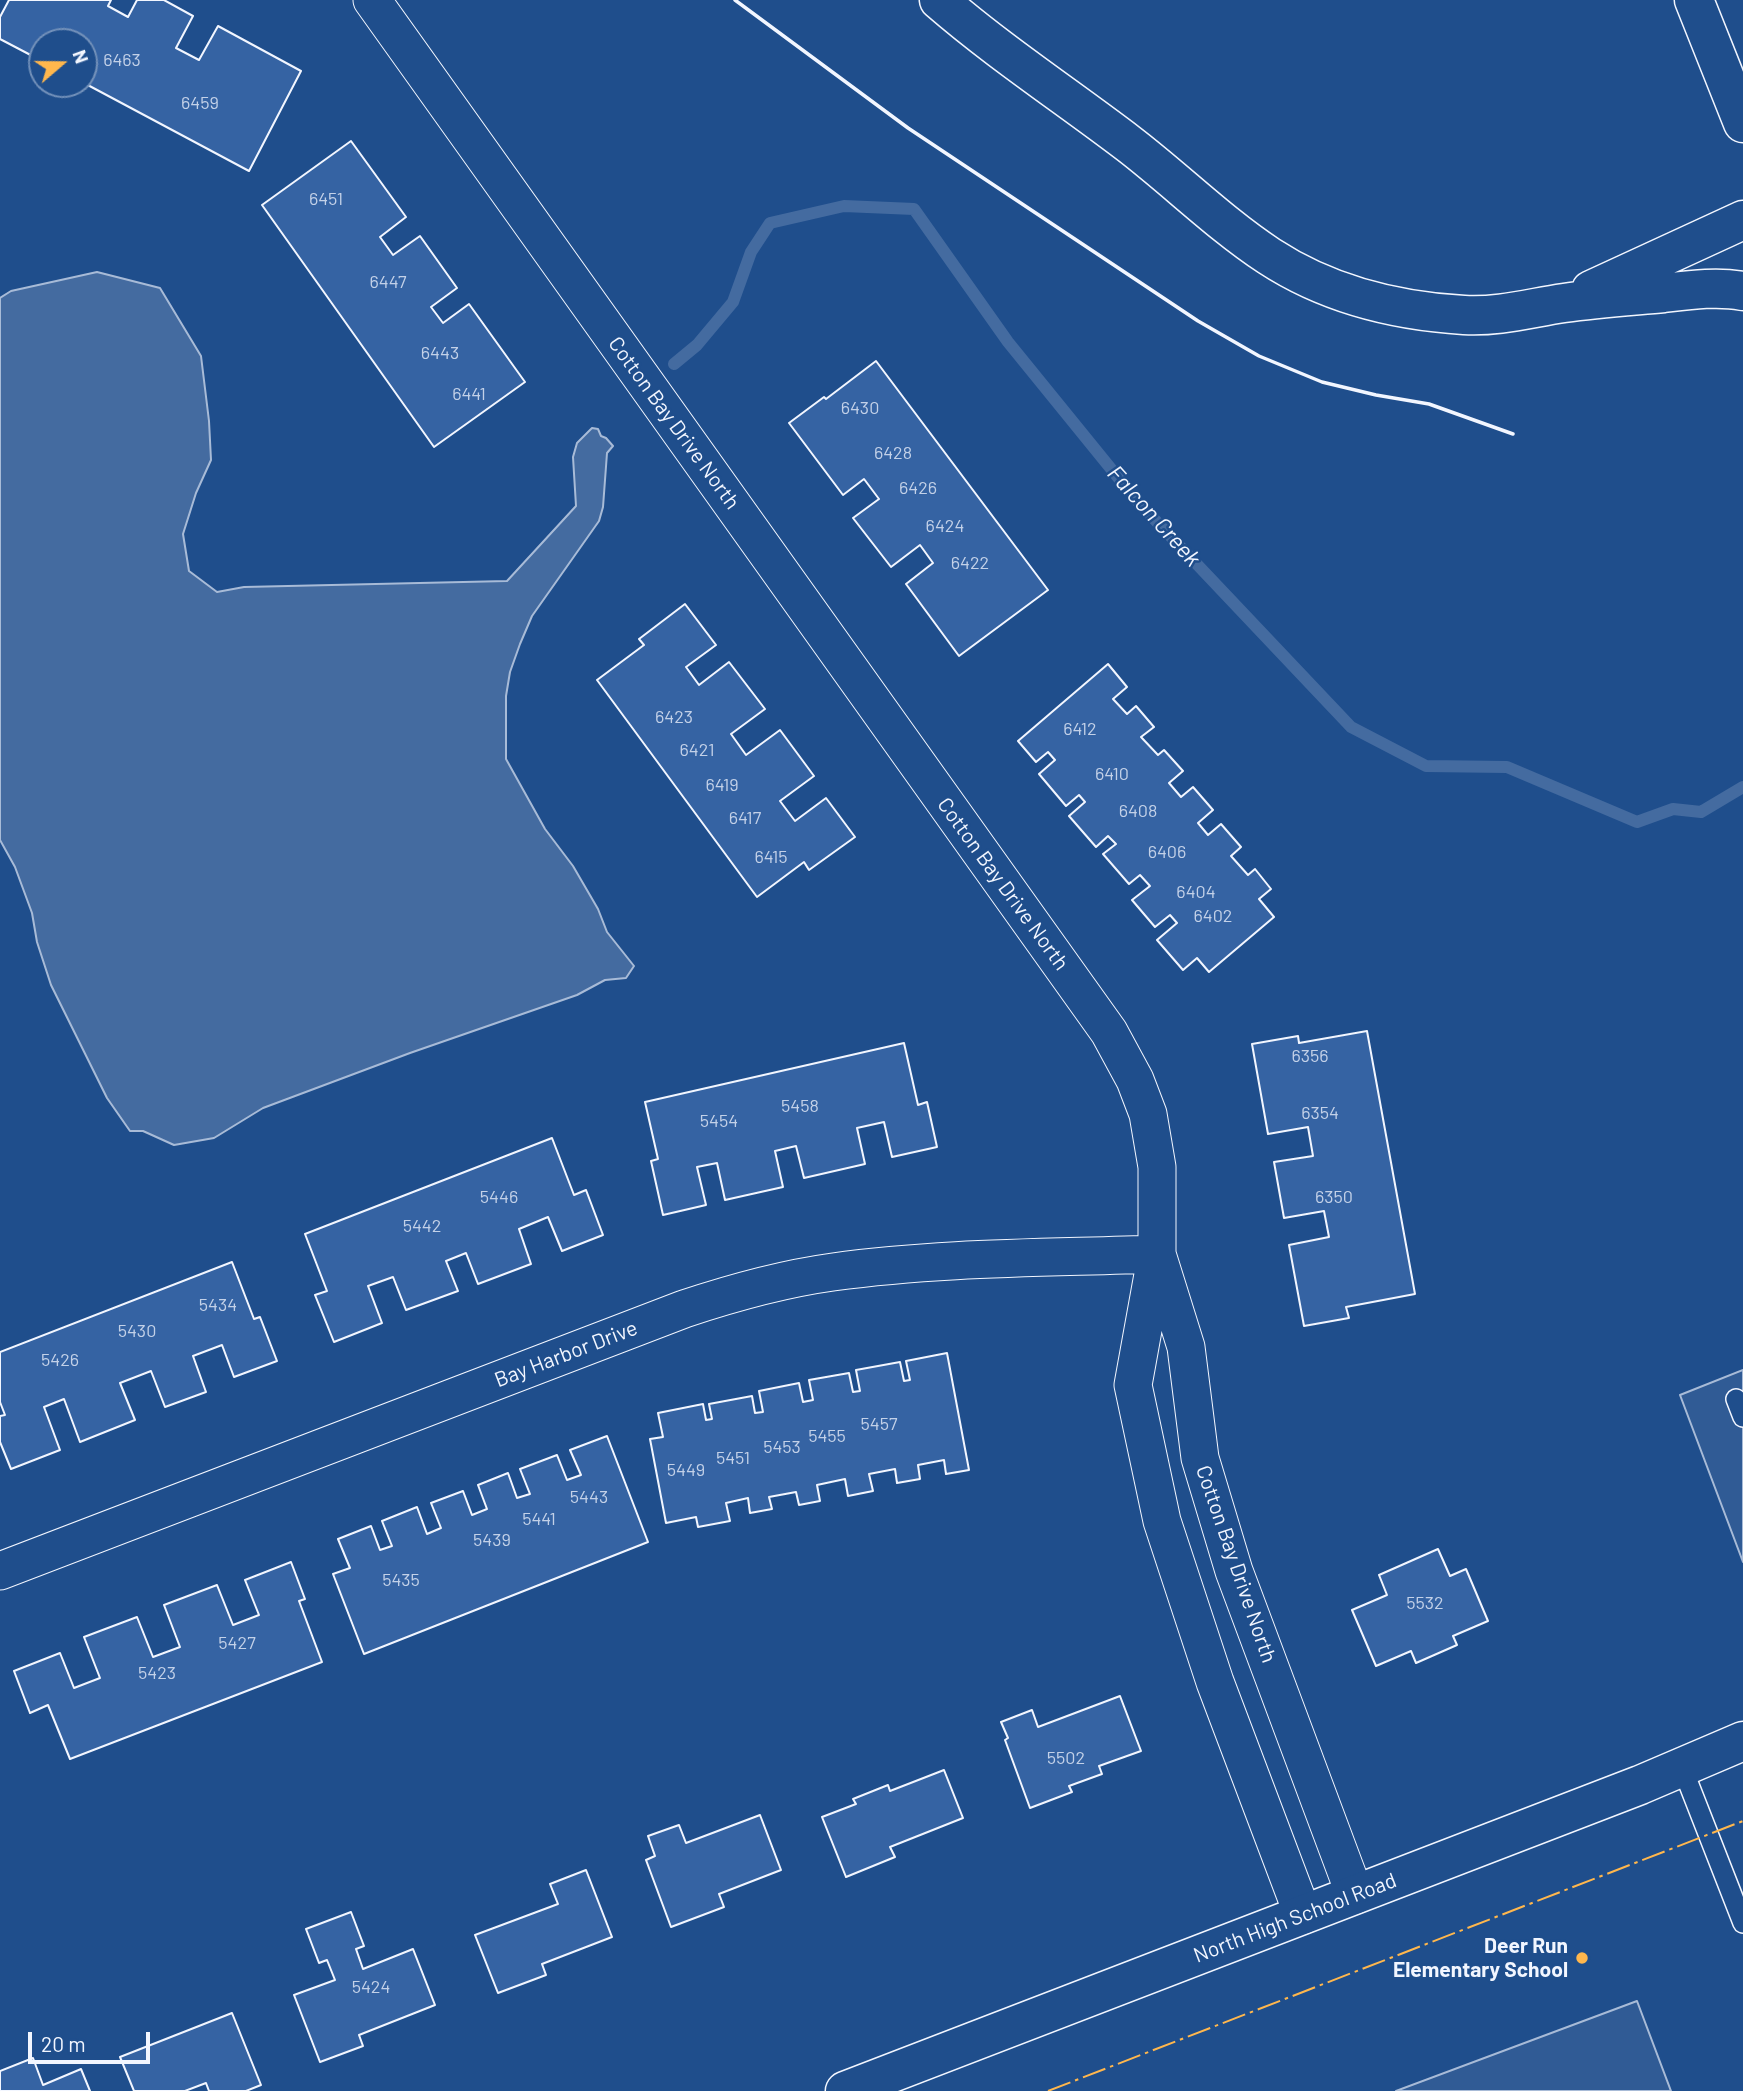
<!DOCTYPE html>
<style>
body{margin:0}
#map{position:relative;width:1743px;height:2091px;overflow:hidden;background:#1f4e8c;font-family:Barlow,sans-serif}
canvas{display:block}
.north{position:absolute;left:28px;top:28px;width:70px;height:70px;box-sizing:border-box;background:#1f4e8c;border:2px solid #7391ba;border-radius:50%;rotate:70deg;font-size:19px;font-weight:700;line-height:28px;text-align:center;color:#f2f6ff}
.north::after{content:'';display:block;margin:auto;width:24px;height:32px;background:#ffb74d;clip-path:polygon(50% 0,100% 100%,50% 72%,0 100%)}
.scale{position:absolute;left:28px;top:2032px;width:122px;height:32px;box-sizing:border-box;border:4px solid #f2f6ff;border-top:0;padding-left:9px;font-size:21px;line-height:24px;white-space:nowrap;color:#f2f6ff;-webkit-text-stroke:5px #1f4e8c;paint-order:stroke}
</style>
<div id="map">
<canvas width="1743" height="2091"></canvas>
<div class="north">N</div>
<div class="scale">20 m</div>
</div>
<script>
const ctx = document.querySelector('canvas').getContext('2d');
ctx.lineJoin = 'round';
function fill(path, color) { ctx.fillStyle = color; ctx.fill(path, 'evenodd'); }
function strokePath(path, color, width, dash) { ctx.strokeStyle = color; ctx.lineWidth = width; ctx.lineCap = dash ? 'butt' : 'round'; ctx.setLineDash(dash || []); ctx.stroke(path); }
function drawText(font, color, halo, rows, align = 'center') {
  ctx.font = font + ' Barlow,sans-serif'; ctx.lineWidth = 5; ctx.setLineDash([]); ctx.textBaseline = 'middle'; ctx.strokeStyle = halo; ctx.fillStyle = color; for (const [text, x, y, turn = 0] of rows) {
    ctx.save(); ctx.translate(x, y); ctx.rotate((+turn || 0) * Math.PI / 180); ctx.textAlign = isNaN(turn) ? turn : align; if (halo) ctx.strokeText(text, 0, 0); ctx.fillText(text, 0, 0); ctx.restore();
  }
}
const built = new Path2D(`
 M1743 1370V1562L1680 1395Z
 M1637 2001 1671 2091H1396Z`);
fill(built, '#305b95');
strokePath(built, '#a8bbd7', 2);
const water = new Path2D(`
 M97 272 160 288 201 356 209 421 211 460 196 493 183 534 189 571 217 592 244 587 507 581 576 506 573 457 577 443 592 428 598 429 601 436 606 438 613 446 607 453 603 507 599 521 532 616 520 644 510 672 506 696V759L545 829 573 866 598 909 607 932 634 966 626 978 605 980 577 995 410 1053 263 1108 214 1138 174 1145 143 1131H130L107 1098 51 985 37 942 32 913 15 867 0 840V298L11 291Z`);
fill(water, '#446ba0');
strokePath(water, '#a8bbd7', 2);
strokePath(new Path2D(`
 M674 364 697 345 733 302 751 252 770 223 844 206 914 209 1008 342 1138 502 1351 727 1426 766 1507 767 1637 822 1673 809 1701 812 1743 787`), '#446ba0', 12);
const building = new Path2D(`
 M9 0H111L108 6 128 17 137 0H164L193 16 176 48 199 60 218 26 301 71 249 171 84 83V42H42V61L0 39V17Z
 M351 141 406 217 380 237 393 255 420 236 457 288 431 307 443 323 469 304 525 382 434 447 262 205Z
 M876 361 1048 590 959 656 906 584 933 563 920 545 891 567 853 518 879 499 864 479 843 495 789 423 824 397 826 399Z
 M685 604 716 645 686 667 699 685 729 662 765 709 731 734 746 755 780 730 814 776 780 801 795 821 826 798 855 837 809 870 804 862 757 897 597 680 644 645 639 639Z
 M1108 664 1127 687 1113 699 1127 714 1136 706 1154 727 1141 737 1158 755 1164 750 1183 771 1169 783 1181 797 1193 787 1213 810 1198 823 1208 835 1221 824 1241 847 1231 856 1248 875 1255 869 1271 889 1259 899 1274 917 1209 972 1197 958 1183 970 1157 940 1177 923 1170 915 1155 927 1132 900 1150 886 1140 875 1129 884 1103 854 1116 844 1108 836 1096 847 1069 816 1085 802 1079 795 1066 806 1039 774 1055 760 1048 752 1036 762 1018 741Z
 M1367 1031 1415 1294 1346 1307 1349 1318 1304 1326 1289 1245 1329 1237 1324 1211 1284 1218 1274 1162 1313 1156 1308 1127 1268 1134 1252 1044 1298 1036 1299 1043Z
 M904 1043 918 1105 927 1102 937 1147 892 1157 884 1122 857 1128 865 1164 804 1178 796 1146 775 1151 783 1187 725 1200 717 1163 697 1167 706 1205 663 1215 651 1161 658 1159 645 1102Z
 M552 1138 574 1195 586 1190 603 1235 562 1251 548 1217 519 1229 531 1264 478 1284 466 1253 446 1261 458 1291 406 1310 393 1277 368 1286 382 1323 334 1342 315 1295 327 1291 305 1234Z
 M232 1262 254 1319 260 1317 277 1361 234 1377 222 1345 193 1356 206 1392 165 1407 151 1371 120 1383 135 1420 80 1442 64 1399 44 1407 60 1450 11 1469 0 1442V1416L5 1415 0 1402V1352Z
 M947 1353 969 1470 946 1474 944 1460 918 1465 920 1479 897 1483 895 1469 869 1474 873 1491 848 1496 845 1479 817 1485 820 1501 799 1505 796 1492 769 1497 772 1509 750 1513 748 1498 726 1503 730 1521 698 1527 696 1517 666 1523 650 1439 663 1437 658 1413 703 1404 706 1420 712 1419 709 1404 752 1396 755 1413 763 1412 759 1391 799 1383 803 1402 813 1400 809 1380 849 1373 853 1392 860 1391 856 1370 900 1362 904 1381 910 1380 906 1361Z
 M607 1436 648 1542 364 1654 333 1574 350 1568 338 1539 371 1526 380 1550 392 1546 382 1521 417 1507 427 1534 441 1528 431 1503 463 1491 472 1515 487 1509 478 1485 508 1473 517 1498 530 1494 520 1469 557 1455 567 1480 581 1475 570 1450Z
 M1438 1549 1450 1576 1466 1569 1488 1621 1453 1636 1457 1645 1416 1663 1411 1651 1376 1666 1352 1610 1387 1595 1379 1575Z
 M291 1562 305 1599 299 1601 322 1662 70 1759 48 1705 30 1713 14 1671 60 1653 74 1688 100 1678 84 1637 137 1617 153 1657 180 1647 164 1605 217 1585 233 1625 259 1615 245 1580Z
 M1120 1696 1141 1751 1099 1766 1102 1774 1069 1786 1072 1792 1030 1808 1005 1740 1008 1738 1001 1722 1032 1710 1038 1727Z
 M944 1770 963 1818 890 1847 895 1857 846 1877 822 1817 856 1804 853 1799 888 1785 890 1791Z
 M760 1815 781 1870 719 1894 724 1907 671 1927 646 1860 655 1856 648 1836 679 1825 686 1843Z
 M586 1870 612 1937 542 1964 546 1975 498 1993 475 1935 558 1904 550 1884Z
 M351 1912 364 1946 356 1949 363 1969 413 1949 435 2005 359 2035 363 2046 320 2062 294 1995 335 1980 327 1960 319 1963 306 1929Z
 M232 2013 261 2085 246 2091H209L206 2083 185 2091H134L120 2057Z
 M33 2058 43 2085 81 2069 90 2091H0V2071Z`);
fill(building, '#3563a3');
strokePath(building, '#f2f6ff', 2);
const lane = new Path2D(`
 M1736 1399 1743 1417
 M1682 1767 1743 1923`);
const street = new Path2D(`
 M372 0 1109 1032 1135 1080 1148 1114 1157 1167V1254L1186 1347 1200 1458 1234 1571 1355 1895
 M1156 1258 1133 1385 1162 1521 1215 1682 1303 1915
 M0 1571 684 1309C732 1293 782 1279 833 1272 940 1257 1050 1258 1157 1254`);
const secondary = new Path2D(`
 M845 2091 1640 1785 1743 1741`);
const primary = new Path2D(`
 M1694 0 1743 123`);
const highway = new Path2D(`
 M939 0C999 52 1066 96 1129 144 1176 180 1219 223 1269 256 1327 294 1396 311 1464 315 1499 317 1530 308 1564 303 1597 298 1631 296 1664 293 1689 290 1718 286 1743 291
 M1591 290 1743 220`);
strokePath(lane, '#f2f6ff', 22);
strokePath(street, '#f2f6ff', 39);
strokePath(secondary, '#f2f6ff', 41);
strokePath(primary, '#f2f6ff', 41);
strokePath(highway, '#f2f6ff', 41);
strokePath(lane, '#1f4e8c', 19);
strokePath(street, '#1f4e8c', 37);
strokePath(secondary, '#1f4e8c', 38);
strokePath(primary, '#1f4e8c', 38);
strokePath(highway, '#1f4e8c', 38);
strokePath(new Path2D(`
 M735 0 908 128 1198 321 1259 356 1322 382 1376 395 1429 404 1513 434`), '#f2f6ff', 3.5);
strokePath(new Path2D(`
 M1048 2091 1743 1821`), '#ffb74d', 2, [24, 5, 3.5, 5]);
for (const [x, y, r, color] of [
 [1582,1958,7,"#ffb74d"]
]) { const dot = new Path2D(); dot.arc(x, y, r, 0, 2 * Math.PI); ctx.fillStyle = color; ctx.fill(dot); strokePath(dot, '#1f4e8c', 2.5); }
drawText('18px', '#c3d1e8', null, [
 ["6463",122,60],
 ["6459",200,103],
 ["6451",326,199],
 ["6447",388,282],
 ["6443",440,353],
 ["6441",469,394],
 ["6430",860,408],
 ["6428",893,453],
 ["6426",918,488],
 ["6424",945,526],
 ["6422",970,563],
 ["6423",674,717],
 ["6412",1080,729],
 ["6421",697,750],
 ["6410",1112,774],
 ["6419",722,785],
 ["6408",1138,811],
 ["6417",745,818],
 ["6406",1167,852],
 ["6415",771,857],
 ["6404",1196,892],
 ["6402",1213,916],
 ["6356",1310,1056],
 ["5458",800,1106],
 ["6354",1320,1113],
 ["5454",719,1121],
 ["5446",499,1197],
 ["6350",1334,1197],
 ["5442",422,1226],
 ["5434",218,1305],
 ["5430",137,1331],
 ["5426",60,1360],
 ["5457",879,1424],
 ["5455",827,1436],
 ["5453",782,1447],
 ["5451",733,1458],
 ["5449",686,1470],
 ["5443",589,1497],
 ["5441",539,1519],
 ["5439",492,1540],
 ["5435",401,1580],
 ["5532",1425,1603],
 ["5427",237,1643],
 ["5423",157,1673],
 ["5502",1066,1758],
 ["5424",371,1987]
]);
drawText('21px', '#f2f6ff', '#1f4e8c', [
 ["Cotton Bay Drive North",674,423,54],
 ["Cotton Bay Drive North",1003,884,54],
 ["Bay Harbor Drive",566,1354,-21],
 ["Cotton Bay Drive North",1236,1564,71],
 ["North High School Road",1295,1918,-21]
]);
drawText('bold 21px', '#f2f6ff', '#1f4e8c', [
 ["Deer Run",1568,1946],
 ["Elementary School",1568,1970]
], 'right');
drawText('italic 23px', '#f2f6ff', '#1f4e8c', [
 ["Falcon Creek",1154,516,48]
]);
</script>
